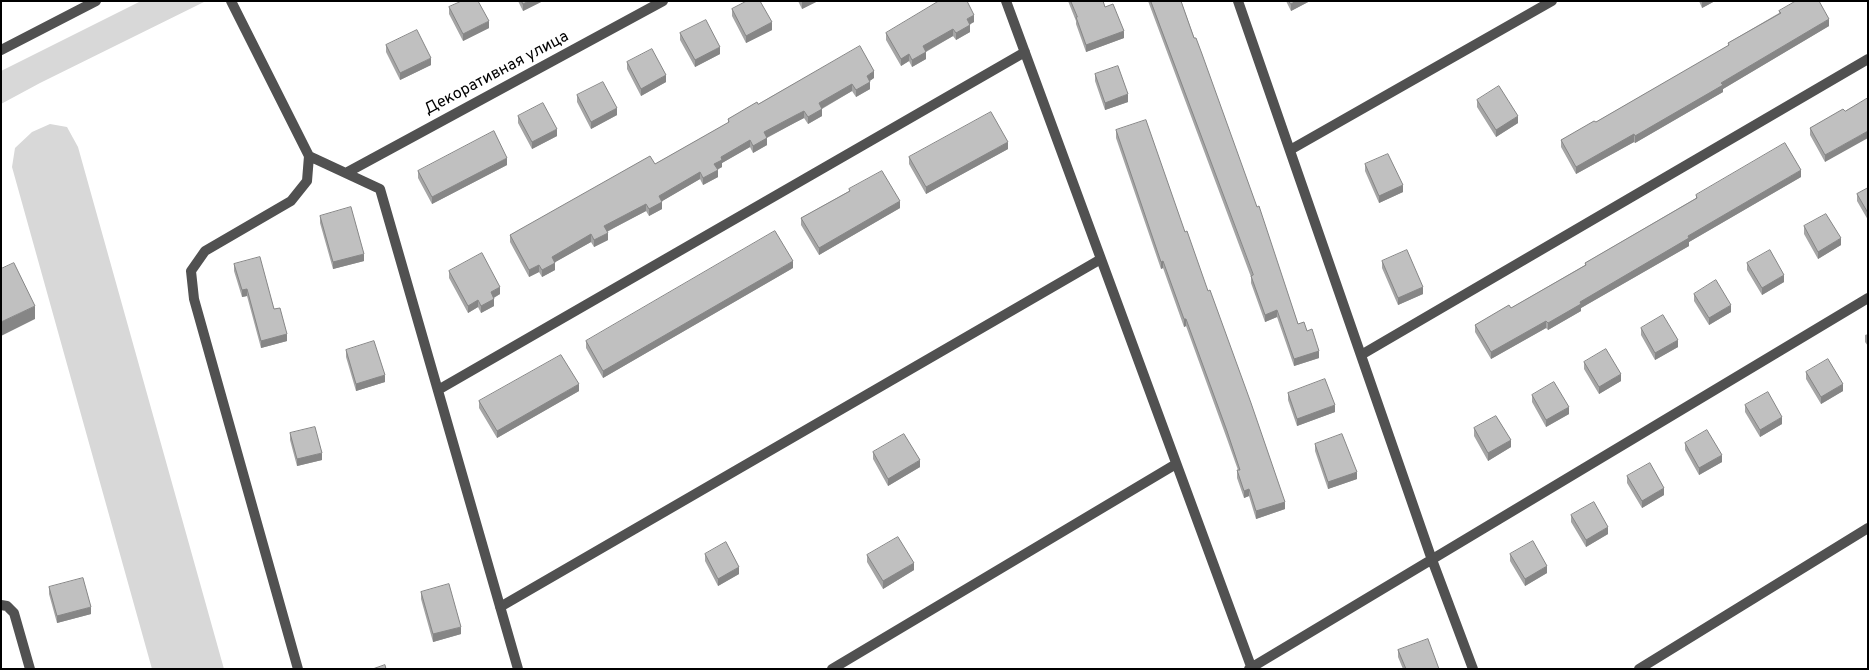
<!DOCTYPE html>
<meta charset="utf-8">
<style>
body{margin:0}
#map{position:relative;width:1869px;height:670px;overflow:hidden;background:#fff;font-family:Overpass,sans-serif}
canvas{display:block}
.frame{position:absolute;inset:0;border:2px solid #000;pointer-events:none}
</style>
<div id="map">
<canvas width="1869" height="670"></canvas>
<div class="frame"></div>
</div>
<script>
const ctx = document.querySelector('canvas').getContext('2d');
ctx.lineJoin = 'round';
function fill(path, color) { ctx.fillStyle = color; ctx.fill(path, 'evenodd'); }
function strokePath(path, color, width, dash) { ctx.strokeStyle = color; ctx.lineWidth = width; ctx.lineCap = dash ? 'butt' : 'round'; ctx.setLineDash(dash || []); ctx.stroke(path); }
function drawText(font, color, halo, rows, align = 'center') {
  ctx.font = font + ' Overpass,sans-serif'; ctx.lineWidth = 5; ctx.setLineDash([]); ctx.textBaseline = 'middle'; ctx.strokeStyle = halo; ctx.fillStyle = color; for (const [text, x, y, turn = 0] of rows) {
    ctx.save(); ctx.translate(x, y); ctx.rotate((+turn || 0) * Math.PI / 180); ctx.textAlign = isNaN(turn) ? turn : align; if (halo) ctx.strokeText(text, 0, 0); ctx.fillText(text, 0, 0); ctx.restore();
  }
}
fill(new Path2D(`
 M141 1H206L40 83 1 104V71Z
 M50 124 67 127 78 147 224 669H152L12 167 15 148 32 132Z`), '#d8d8d8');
strokePath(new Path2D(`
 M231 1 309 156 307 181 291 201 205 251 191 271 194 299 298 669
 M1006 1 1252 669
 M1238 1 1431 557 1473 669
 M1 50 96 1
 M1290 150 1552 1
 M309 156 380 189 518 669
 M346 173 663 1
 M1361 355 1868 59
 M438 390 1025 52
 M1 605 7 606 14 613 30 669
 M500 607 1101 259
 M832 669 1176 464
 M1249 669 1868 298
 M1639 669 1868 528`), '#515151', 10);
fill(new Path2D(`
 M518 1H543L523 11Z
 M798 1H818L802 9Z
 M1068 1H1103L1105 7 1124 38 1086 52 1076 24V21Z
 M1148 1H1181L1298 324 1307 331 1319 358 1294 366 1277 317 1265 322 1251 283V277Z
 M1286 1H1310L1291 11Z
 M1699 1H1715L1702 8Z
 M449 7 489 28 463 41 449 14Z
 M732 9 772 30 746 43 732 16Z
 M1779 11 1829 26 1723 89V92L1635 143 1634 142 1576 174 1561 147V140L1596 122 1728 46V43L1779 13Z
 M974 22 970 24V32L956 40 953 36 926 52V59L912 67 909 61 901 66 886 40V33Z
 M680 33 720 54 695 67 680 40Z
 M386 45 431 65 400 80 386 52Z
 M627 62 666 82 641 96 627 69Z
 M1095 74 1128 102 1105 110 1095 81Z
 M874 78 869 81 870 89 856 97 852 91 822 109V116L808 124 804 118 796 122 767 138V145L753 153 750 147 722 163V167L717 170 718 177 703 185 700 179 662 201V209L649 216 646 211 614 228 607 232 608 240 594 247 591 242 555 262V270L542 277 539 272 529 277 510 242V235L655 164 728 123V119L758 104Z
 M577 95 617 115 591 129 577 102Z
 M1477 100 1518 123 1496 137 1477 107Z
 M1845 111 1825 162 1810 135V128Z
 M518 116 557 136 532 149 518 123Z
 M1116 130 1185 232 1285 509 1256 519 1249 496 1244 498 1237 478V470H1238L1227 439 1186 326 1184 327 1163 268 1161 269 1116 138Z
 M1008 149 926 194 909 164V157Z
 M1365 164 1403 192 1379 203 1365 171Z
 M507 165 432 204 418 178V171Z
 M1801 177 1689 242V246L1581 308V311L1548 330 1546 328 1491 359 1475 332V325L1511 308 1585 265V263L1696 198V195Z
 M1868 188V220L1857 201V194Z
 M849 189 900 208 819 255 801 225V218L849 191Z
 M320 216 364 261 333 269 320 223Z
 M1804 226 1841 245 1818 259 1804 234Z
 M1382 261 1423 294 1398 305 1382 268Z
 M1747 263 1784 282 1762 295 1747 270Z
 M234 264 274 309 287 341 261 348 247 296 242 297 234 271Z
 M793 268 603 378 586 348V341Z
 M449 271 500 294 494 298V306L481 313 478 307 468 313 449 278Z
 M1694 294 1731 312 1709 325 1694 301Z
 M1641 328 1678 347 1655 360 1641 335Z
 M1868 334V346L1865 342V335Z
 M346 350 385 382 356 391 346 357Z
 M1584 362 1621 381 1599 394 1584 369Z
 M1806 372 1843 391 1821 404 1806 379Z
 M579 391 497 438 479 408V401Z
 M1288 393 1335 412 1297 426 1288 400Z
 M1532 395 1569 414 1546 427 1532 402Z
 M1745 405 1782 424 1760 437 1745 412Z
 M1474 428 1511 447 1488 461 1474 436Z
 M290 433 322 460 297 466 290 440Z
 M1685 443 1722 462 1699 475 1685 450Z
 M1315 444 1357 479 1328 489 1315 451Z
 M873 452 920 467 888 486 873 459Z
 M1627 476 1664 495 1642 508 1627 483Z
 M1571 515 1608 534 1586 547 1571 522Z
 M705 554 739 574 718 586 705 561Z
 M1510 554 1547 573 1525 586 1510 561Z
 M867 555 914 570 883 589 867 562Z
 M49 587 91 614 57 623 49 594Z
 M421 592 461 634 433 642 421 599Z
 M1398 650 1439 669H1403L1398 657Z`), '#a5a5a5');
fill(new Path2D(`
 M529 1H543L523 11V4Z
 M804 1H818L802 9V2Z
 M1296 1H1310L1291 11V4Z
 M1702 1H1715L1702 8Z
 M974 15V22L967 26V19Z
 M1829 19V26L1723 89V92L1635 143V136L1721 83Z
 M489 21V28L463 41V34Z
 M772 22V30L746 43V36Z
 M970 25V32L956 40V33Z
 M953 29V36L923 53V46Z
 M1124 31V38L1086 52V45Z
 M720 47V54L695 67V60Z
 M926 52V59L912 67V60Z
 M909 54V61L901 66V59Z
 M431 58V65L400 80V73Z
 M874 71V78L867 83V76Z
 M666 75V82L641 96V89Z
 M870 82V89L856 97V90Z
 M852 84V91L819 110V103Z
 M1128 94V102L1105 110V103Z
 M617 108V115L591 129V122Z
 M822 109V116L808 124V117Z
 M804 111V118L764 139V132Z
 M1518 116V123L1496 137V130Z
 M557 129V136L532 149V142Z
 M1868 131V138L1825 162V155Z
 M1634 134V142L1576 174V167Z
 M767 138V145L753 153V146Z
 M750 140V147L722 163V167L714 171V164L721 157Z
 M1008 142V149L926 194V187Z
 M507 158V165L432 204V197Z
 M718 170V177L703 185V178Z
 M1801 170V177L1689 242V246L1581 308V311L1548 330V323L1580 302 1688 236Z
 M700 172V179L659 203V196Z
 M1403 185V192L1379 203V196Z
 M900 201V208L819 255V248Z
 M662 202V209L649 216V209Z
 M646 204V211L604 233V226Z
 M608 233V240L594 247V240Z
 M591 234V242L552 264V257Z
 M1841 238V245L1818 259V252Z
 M364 254V261L333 269V262Z
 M793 261V268L603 378V371Z
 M1163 261V268L1161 269V262Z
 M555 263V270L542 277V270Z
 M539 265V272L529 277V270Z
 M1784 275V282L1762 295V288Z
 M500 287V294L491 299V292Z
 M1423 287V294L1398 305V298Z
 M247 289V296L242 297V290Z
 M494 299V306L481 313V306Z
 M478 300V307L468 313V306Z
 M1731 305V312L1709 325V318Z
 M35 306V319L1 336V322Z
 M1277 310V317L1265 322V315Z
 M1184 319H1186V326L1184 327Z
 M1546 321V328L1491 359V352Z
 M287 334V341L261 348V341Z
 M1678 340V347L1655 360V353Z
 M1319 351V358L1294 366V359Z
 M1621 374V381L1599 394V387Z
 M385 375V382L356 391V384Z
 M579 384V391L497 438V431Z
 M1843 384V391L1821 404V397Z
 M1335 405V412L1297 426V419Z
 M1569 407V414L1546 427V420Z
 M1782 417V424L1760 437V430Z
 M1511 440V447L1488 461V453Z
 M322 453V460L297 466V459Z
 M1722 455V462L1699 475V468Z
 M920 460V467L888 486V479Z
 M1357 472V479L1328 489V482Z
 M1664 488V495L1642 508V501Z
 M1249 489V496L1244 498V491Z
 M1285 502V509L1256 519V511Z
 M1608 527V534L1586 547V540Z
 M914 563V570L883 589V581Z
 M1547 566V573L1525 586V579Z
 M739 567V574L718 586V579Z
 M91 607V614L57 623V616Z
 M461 627V634L433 642V634Z`), '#868686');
const building = new Path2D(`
 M462 1H478L489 21 463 34 449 7Z
 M522 1H529L523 4Z
 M747 1H760L772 22 746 36 732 9Z
 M939 1H967L974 15 967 19 970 25 956 33 953 29 923 46 926 52 912 60 909 54 901 59 886 33Z
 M1071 1H1103L1105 7 1113 4 1124 31 1086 45 1076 17H1077Z
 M1151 1H1181L1194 38H1196L1202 54 1257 207 1259 206 1298 324 1304 322 1307 331 1312 329 1319 351 1294 359 1277 310 1265 315 1251 276 1253 275Z
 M1289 1H1296L1291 4Z
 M1796 1H1819L1829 19 1721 83 1723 85 1635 136 1634 134 1576 167 1561 140 1594 121 1596 122 1729 45 1728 43 1781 13 1779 11Z
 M706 20 720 47 695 60 680 33Z
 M417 30 431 58 400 73 386 45Z
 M860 46 874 71 867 76 870 82 856 90 852 84 819 103 822 109 808 117 804 111 796 115 764 132 767 138 753 146 750 140 721 157 722 160 714 164 718 170 703 178 700 172 659 196 662 202 649 209 646 204 604 226 608 233 594 240 591 234 552 257 555 263 542 270 539 265 529 270 510 235 650 156 655 164 729 122 728 119 757 102 758 104Z
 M652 49 666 75 641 89 627 62Z
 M1118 66 1128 94 1105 103 1095 74Z
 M603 82 617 108 591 122 577 95Z
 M1499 86 1518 116 1496 130 1477 100Z
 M1868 98V131L1825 155 1810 128 1843 109 1845 111Z
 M543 103 557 129 532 142 518 116Z
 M991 112 1008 142 926 187 909 157Z
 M1146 120 1185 232 1187 231 1208 291 1210 290 1251 403 1285 502 1256 511 1249 489 1244 491 1237 470H1240L1227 431 1186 319H1184L1163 261 1161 262 1116 130Z
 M494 131 507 158 432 197 418 171Z
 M1785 143 1801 170 1688 236 1689 238 1580 302 1581 304 1548 323 1546 321 1491 352 1475 325 1509 305 1511 308 1586 265 1585 263 1697 198 1696 195Z
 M1388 154 1403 185 1379 196 1365 164Z
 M882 171 900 201 819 248 801 218 850 191 849 189Z
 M1868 188V213L1857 194Z
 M351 207 364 254 333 262 320 216Z
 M1826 214 1841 238 1818 252 1804 226Z
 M775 231 793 261 603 371 586 341Z
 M1407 250 1423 287 1398 298 1382 261Z
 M1770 250 1784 275 1762 288 1747 263Z
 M482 253 500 287 491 292 494 299 481 306 478 300 468 306 449 271Z
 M260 257 274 309 280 308 287 334 261 341 247 289 242 290 234 264Z
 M14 263 35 306 1 322V269Z
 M1716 280 1731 305 1709 318 1694 294Z
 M1663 315 1678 340 1655 353 1641 328Z
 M374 341 385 375 356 384 346 350Z
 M1606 349 1621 374 1599 387 1584 362Z
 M561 355 579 384 497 431 479 401Z
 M1828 359 1843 384 1821 397 1806 372Z
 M1325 379 1335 405 1297 419 1288 393Z
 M1554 382 1569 407 1546 420 1532 395Z
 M1768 392 1782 417 1760 430 1745 405Z
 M1496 416 1511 440 1488 453 1474 428Z
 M315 427 322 453 297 459 290 433Z
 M1707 430 1722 455 1699 468 1685 443Z
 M904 434 920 460 888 479 873 452Z
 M1342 434 1357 472 1328 482 1315 444Z
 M1650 463 1664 488 1642 501 1627 476Z
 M1594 502 1608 527 1586 540 1571 515Z
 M898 537 914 563 883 581 867 555Z
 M1533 541 1547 566 1525 579 1510 554Z
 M726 542 739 567 718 579 705 554Z
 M83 578 91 607 57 616 49 587Z
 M449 584 461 627 433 634 421 592Z
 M1428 639 1439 669H1406L1398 650Z
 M385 665 386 669H373Z`);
fill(building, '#c0c0c0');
strokePath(building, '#868686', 1);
drawText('16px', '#000', '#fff', [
 ["Декоративная улица",497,74,-28]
]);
</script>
